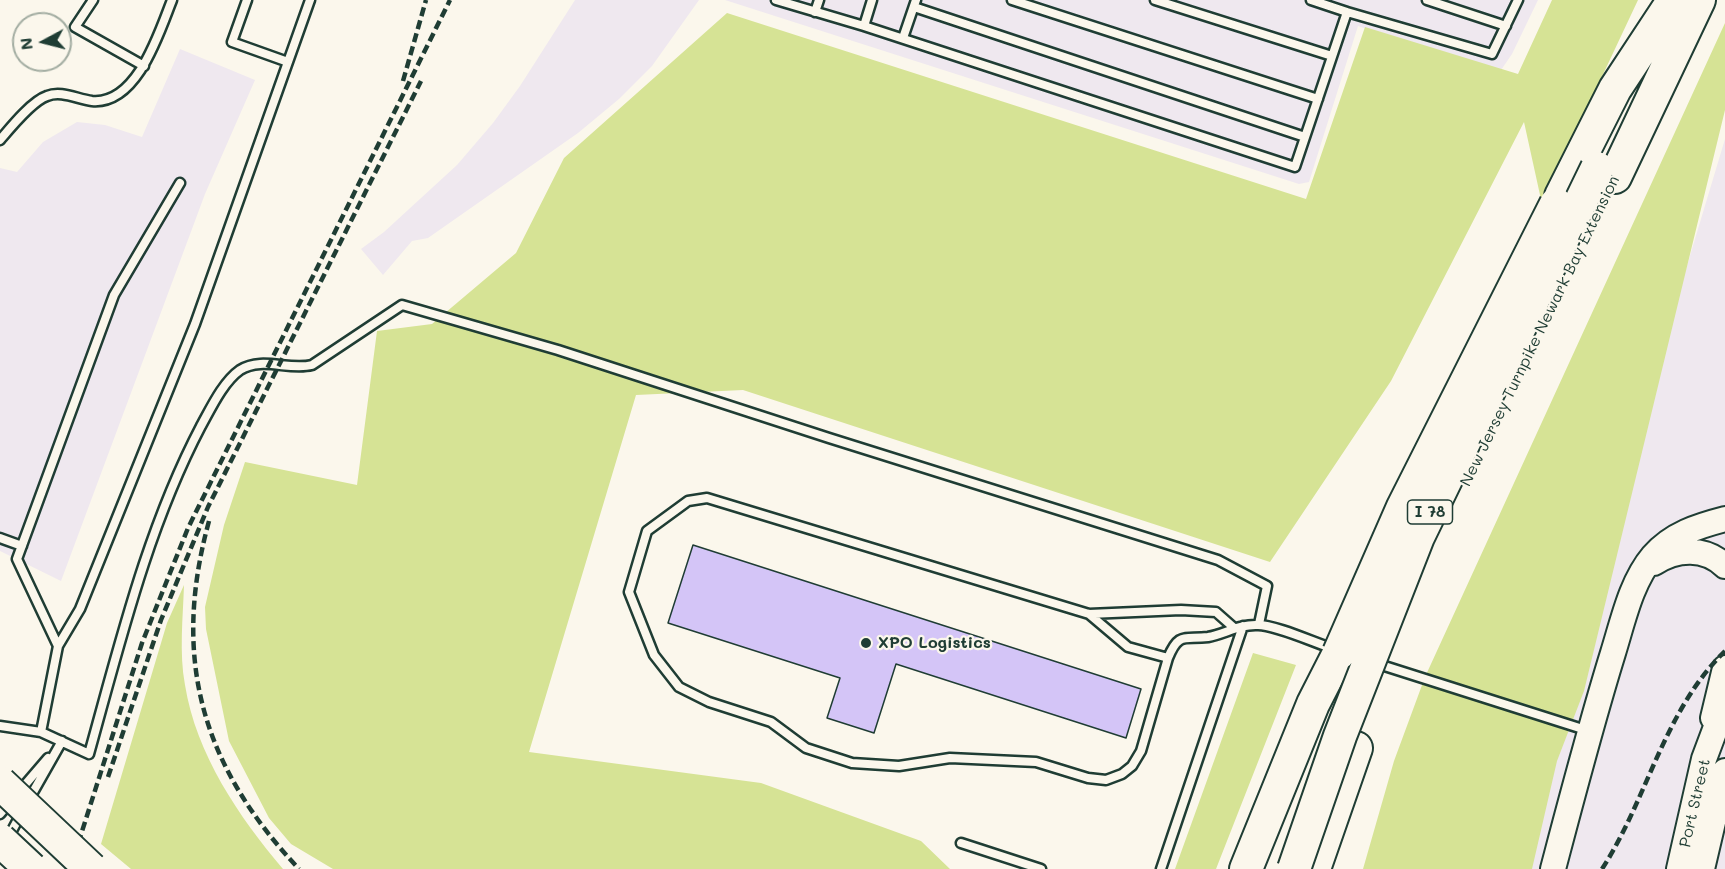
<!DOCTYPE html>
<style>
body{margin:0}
#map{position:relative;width:1725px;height:869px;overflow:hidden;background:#fbf7ec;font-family:Mali,sans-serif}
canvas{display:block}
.north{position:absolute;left:12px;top:12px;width:60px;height:60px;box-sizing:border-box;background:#fbf7ec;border:2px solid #a3ada2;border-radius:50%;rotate:263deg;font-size:16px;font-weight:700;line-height:24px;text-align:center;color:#1f3d34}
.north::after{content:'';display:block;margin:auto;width:21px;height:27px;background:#1f3d34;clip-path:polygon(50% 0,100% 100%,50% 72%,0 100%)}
</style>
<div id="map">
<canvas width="1725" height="869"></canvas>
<div class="north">N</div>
</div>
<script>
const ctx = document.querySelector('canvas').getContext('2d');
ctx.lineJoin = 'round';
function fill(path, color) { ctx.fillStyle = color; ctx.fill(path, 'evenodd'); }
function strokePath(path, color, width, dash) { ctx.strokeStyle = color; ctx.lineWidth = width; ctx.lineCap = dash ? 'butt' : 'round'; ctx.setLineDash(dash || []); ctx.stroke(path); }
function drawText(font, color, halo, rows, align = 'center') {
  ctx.font = font + ' Mali,sans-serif'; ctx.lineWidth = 4.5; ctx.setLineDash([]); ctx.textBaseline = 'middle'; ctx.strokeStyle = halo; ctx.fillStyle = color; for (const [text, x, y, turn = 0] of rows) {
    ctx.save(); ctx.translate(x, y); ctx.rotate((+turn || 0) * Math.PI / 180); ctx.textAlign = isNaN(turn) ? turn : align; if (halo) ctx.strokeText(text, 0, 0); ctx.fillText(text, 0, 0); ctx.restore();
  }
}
fill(new Path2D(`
 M575 0H699L652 66 619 99 578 133 428 238 412 241 383 275 361 249 384 232 457 165 493 123 520 86Z
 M725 0H1538L1512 54 1499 73 1358 26 1309 182 1299 184Z
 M180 49 255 80 205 194 61 581 0 551V168L17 172 43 142 77 122 105 125 142 137Z
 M1725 139V869H1506Z`), '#efe8ef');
fill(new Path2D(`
 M1552 0H1638L1542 204 1524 122 1391 381 1270 562 743 390 636 395 529 752 761 783 921 841 950 869H333L291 844 269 818 229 741 206 629 205 607 224 525 245 462 357 485 377 331 432 324 516 253 564 158 727 13 1306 199 1365 27 1518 74Z
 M1725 23V110L1584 691 1557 761 1532 869H1363L1394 761 1425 677Z
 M184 585C183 617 179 653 185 685 196 754 239 817 283 869H131L101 844 167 623Z
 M1253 653 1296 665 1216 869H1175Z`), '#d6e395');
const building = new Path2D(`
 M693 545 1141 689 1126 738 896 664 874 733 827 718 840 678 668 623Z`);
fill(building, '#d4c5f7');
strokePath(building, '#1f3d34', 1.5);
const service = new Path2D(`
 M93 0 75 27 144 66
 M247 0 232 42 288 62
 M776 0 864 26 872 0
 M1012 0 1318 99
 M1155 0 1332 56
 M1427 0 1506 26
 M914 7 1305 137
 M815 12 819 0
 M1347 12 1492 54 1518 0
 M864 26 1295 167 1347 12 1311 0
 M903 38 916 0
 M0 140C11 127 32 101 47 96 61 90 77 99 92 101 137 105 159 33 172 0
 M180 183 114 295 17 559 58 646 41 732 89 754C120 643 147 529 201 426 211 408 223 382 240 370 262 356 289 371 312 365L402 305 558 350 829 438 1218 560 1267 586 1259 624
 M0 538 22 546
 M1089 614 1128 647 1168 658
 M1233 627 1216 612 1181 610 1089 614 707 498 688 501 647 531 629 592 654 655 679 687 709 702 771 722 806 748 852 763 899 766 950 758 1036 762 1088 778 1106 780 1122 774 1132 766 1141 751 1168 658C1179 631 1185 640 1208 637 1225 634 1239 624 1258 625 1276 625 1315 643 1334 649
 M58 646 80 609 195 324 310 0
 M1375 663 1589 731
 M0 726 41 732
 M28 801 62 741
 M0 814 48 758
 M8 838 22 812
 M961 843 1041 869
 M1161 869 1243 626`);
const secondary = new Path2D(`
 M1654 563C1677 548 1705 547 1725 566
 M1713 718 1725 668
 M1553 869C1572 797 1591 724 1613 653 1623 621 1631 582 1653 556 1672 534 1698 526 1725 519
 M1679 869 1704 759 1725 703
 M1702 869 1725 771`);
const motorway = new Path2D(`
 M1615 177 1699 0
 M1561 196 1615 89 1673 1
 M1246 869 1313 704 1339 653
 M1314 869 1356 748`);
strokePath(service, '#1f3d34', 13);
strokePath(secondary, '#1f3d34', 28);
strokePath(motorway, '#1f3d34', 36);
strokePath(service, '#fbf7ec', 8);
strokePath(secondary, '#fbf7ec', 24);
strokePath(motorway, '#fbf7ec', 32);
strokePath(new Path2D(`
 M403 81 426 0
 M209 521C171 659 202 766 299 869
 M108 777 161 620 208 507 421 81
 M70 869 142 643 188 528 450 0
 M1602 869C1648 798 1663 712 1725 651`), '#1f3d34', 4.5, [9, 4.5]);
const motorwayBridge = new Path2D(`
 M1339 653 1403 507 1556 204
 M0 783 91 869
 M0 840 31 869
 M1294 869 1340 736 1418 537 1597 168`);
strokePath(motorwayBridge, '#1f3d34', 36, []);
strokePath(motorwayBridge, '#fbf7ec', 32);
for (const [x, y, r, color] of [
 [866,643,6,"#1f3d34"]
]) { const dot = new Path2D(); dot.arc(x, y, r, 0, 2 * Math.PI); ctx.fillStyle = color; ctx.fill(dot); strokePath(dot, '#fbf7ec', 2); }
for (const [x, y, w] of [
 [1430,512,45]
]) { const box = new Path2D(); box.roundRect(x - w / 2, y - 12, w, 24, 4.5); ctx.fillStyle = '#fbf7ec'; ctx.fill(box); strokePath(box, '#1f3d34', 1.5); }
drawText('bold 15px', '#1f3d34', null, [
 ["I 78",1430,512]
]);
drawText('16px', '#1f3d34', '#fbf7ec', [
 ["New Jersey Turnpike Newark Bay Extension",1540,331,-64],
 ["Port Street",1695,803,-77]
]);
drawText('bold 16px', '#1f3d34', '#fbf7ec', [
 ["XPO Logistics",878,643]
], 'left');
</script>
